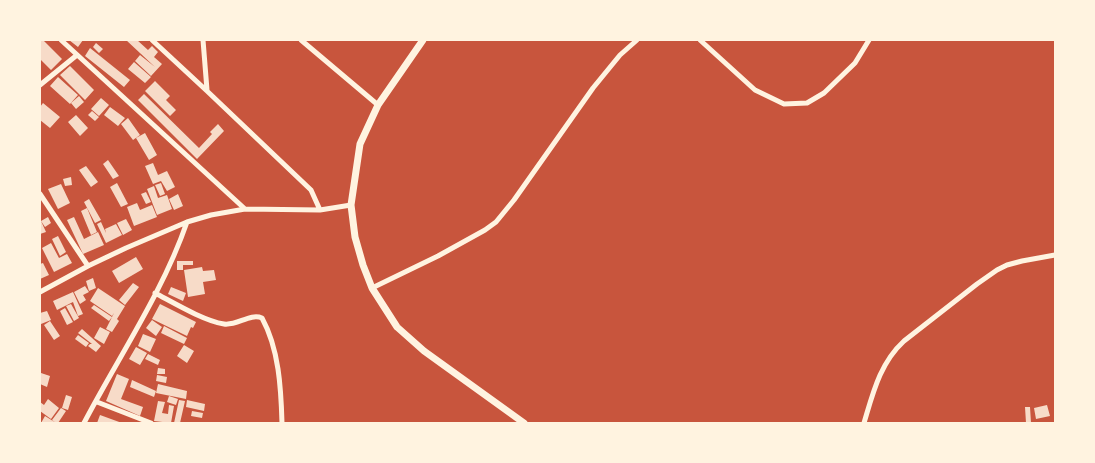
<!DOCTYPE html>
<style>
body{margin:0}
#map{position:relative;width:1095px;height:463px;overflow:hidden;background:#c8553d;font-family:"Space Grotesk",sans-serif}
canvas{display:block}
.frame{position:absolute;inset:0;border:41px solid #fff3e0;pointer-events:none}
</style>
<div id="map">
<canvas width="1095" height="463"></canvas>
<div class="frame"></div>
</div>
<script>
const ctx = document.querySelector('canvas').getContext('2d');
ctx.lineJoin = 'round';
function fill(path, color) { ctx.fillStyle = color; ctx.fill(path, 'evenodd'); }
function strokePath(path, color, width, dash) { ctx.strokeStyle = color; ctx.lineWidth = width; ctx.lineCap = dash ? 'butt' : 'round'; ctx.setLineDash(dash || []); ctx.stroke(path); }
fill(new Path2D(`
 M40 40H43L62 59 51 70 40 59Z
 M69 40H83L78 47Z
 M126 40H137L148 50 152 46 158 52 154 57 162 64 151 76 135 61 140 55 155 67Z
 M96 43 103 49 99 53 93 47Z
 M90 48 130 80 124 87 85 56Z
 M134 62 151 77 145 83 128 69Z
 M70 66 94 90 85 100 60 75Z
 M58 77 78 95 70 104 50 86Z
 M155 81 170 96 166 100 176 110 170 116 145 91Z
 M144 94 199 148 212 134 210 132 218 124 224 131 197 159 138 100Z
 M79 96 84 102 76 109 71 103Z
 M101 98 109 105 99 116 91 109Z
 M43 103 60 117 50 128 40 120V107Z
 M110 107 125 118 118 126 104 115Z
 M92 111 99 117 95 121 88 115Z
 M76 115 88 128 80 136 68 122Z
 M128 118 140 135 133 140 121 124Z
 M145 133 157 155 149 160 136 138Z
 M108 160 119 176 113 179 103 164Z
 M153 163 158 175 167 171 175 187 167 191 161 181 153 184 145 166Z
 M86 166 98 182 91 187 79 170Z
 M71 177 72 185 65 186 63 179Z
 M117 183 128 204 121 207 110 187Z
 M161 183 165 194 160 196 155 185Z
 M61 184 70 203 58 209 48 189Z
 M154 186 158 198 167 195 172 209 157 215 147 189Z
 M146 192 151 202 146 204 141 194Z
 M178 194 183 206 174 210 169 199Z
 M89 199 101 220 95 223 84 202Z
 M137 203 140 210 152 205 157 217 134 226 127 207Z
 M87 208 97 232 91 235 81 211Z
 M48 217 51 223 45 227 41 221Z
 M74 217 84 239 98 232 104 245 83 254 67 220Z
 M126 219 132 230 123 235 117 223Z
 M41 221 46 232 40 234V222Z
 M101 222 106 233 105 229 116 224 122 235 106 243 97 224Z
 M58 236 66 252 60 256 52 239Z
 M51 243 59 258 67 254 72 263 54 272 42 248Z
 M136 257 143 269 119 283 112 271Z
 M177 261H193V265H183V270H177Z
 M43 263 49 275 40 279V264Z
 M202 267 203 271 214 270 216 280 203 282 205 294 188 297 184 270Z
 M93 278 96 288 89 291 86 281Z
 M133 283 139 287 125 305 119 300Z
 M85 286 89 292 83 295 86 300 80 304 74 292Z
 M171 287 186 293 183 301 168 294Z
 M98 288 125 306 117 319 119 321 112 332 106 329 114 313 112 316 90 301Z
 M73 292 83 314 78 316 73 302 57 310 53 301Z
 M71 304 79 318 74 321 66 306Z
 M160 304 196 322 193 328 191 327 187 336 152 319Z
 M94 305 112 317 109 321 91 308Z
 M65 308 73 322 67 325 60 311Z
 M47 311 51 320 41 324 40 313Z
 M152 320 162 327 156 336 146 328Z
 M50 321 60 336 54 340 44 325Z
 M164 326 187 338 184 344 161 333Z
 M100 327 110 332 104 344 94 338Z
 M82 329 101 346 96 352 88 346 90 344H92L78 333Z
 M143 334 156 339 150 352 138 346Z
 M78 335 89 343 86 347 75 339Z
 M184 345 194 351 187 363 177 356Z
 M136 347 147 353 140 365 129 359Z
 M148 354 160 360 158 365 145 359Z
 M158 368 165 369V374H157Z
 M41 373 50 376 47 387 40 384Z
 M117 374 129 379 121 399 143 407 140 416 106 401Z
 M157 375 167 377 166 383 156 381Z
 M132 380 156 391 154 397 130 387Z
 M158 384 187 391 186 399 156 393Z
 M66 395 72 397 68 410 62 408Z
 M169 396 178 399 176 405 167 402Z
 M48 399 59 408 51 419 40 411V402L44 405Z
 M179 400 185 401 180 423H174Z
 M187 400 205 404 204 411 186 407Z
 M158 401 165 402 162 413 168 414 169 405 174 406 171 423 154 421Z
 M1047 405 1050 416 1036 419 1034 408Z
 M1025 407H1030L1031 423H1026Z
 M61 408 66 411 58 423H56L52 420Z
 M192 411 203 413 202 418 191 416Z
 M100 415 122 423H97Z
 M45 416 53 421 56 423H41Z`), '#f7dbc8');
strokePath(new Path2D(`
 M61 40 245 209
 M152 40 207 91 311 190 320 210
 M203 40 207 90
 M301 40 378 105
 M700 40 755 90 784 104 807 103 824 93 855 63 869 40
 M40 85 77 55
 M40 194 88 266
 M372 288 438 256 485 230 496 222 514 200 593 88 620 55 637 40
 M40 292 88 266 126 248 187 222 211 215 245 209 320 210 351 205
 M155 293C174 303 204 321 224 324 237 326 250 313 262 318 279 349 281 388 282 423
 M97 402 151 423
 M84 423C118 358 163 292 187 222
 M864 423C873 393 880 363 904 341L977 284 997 270 1007 265 1022 261 1055 255`), '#fff3e0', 5);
strokePath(new Path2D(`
 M423 40 378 105 360 144 351 205 355 237 363 265 372 288 397 327 424 351 524 423`), '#fff3e0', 7);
</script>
